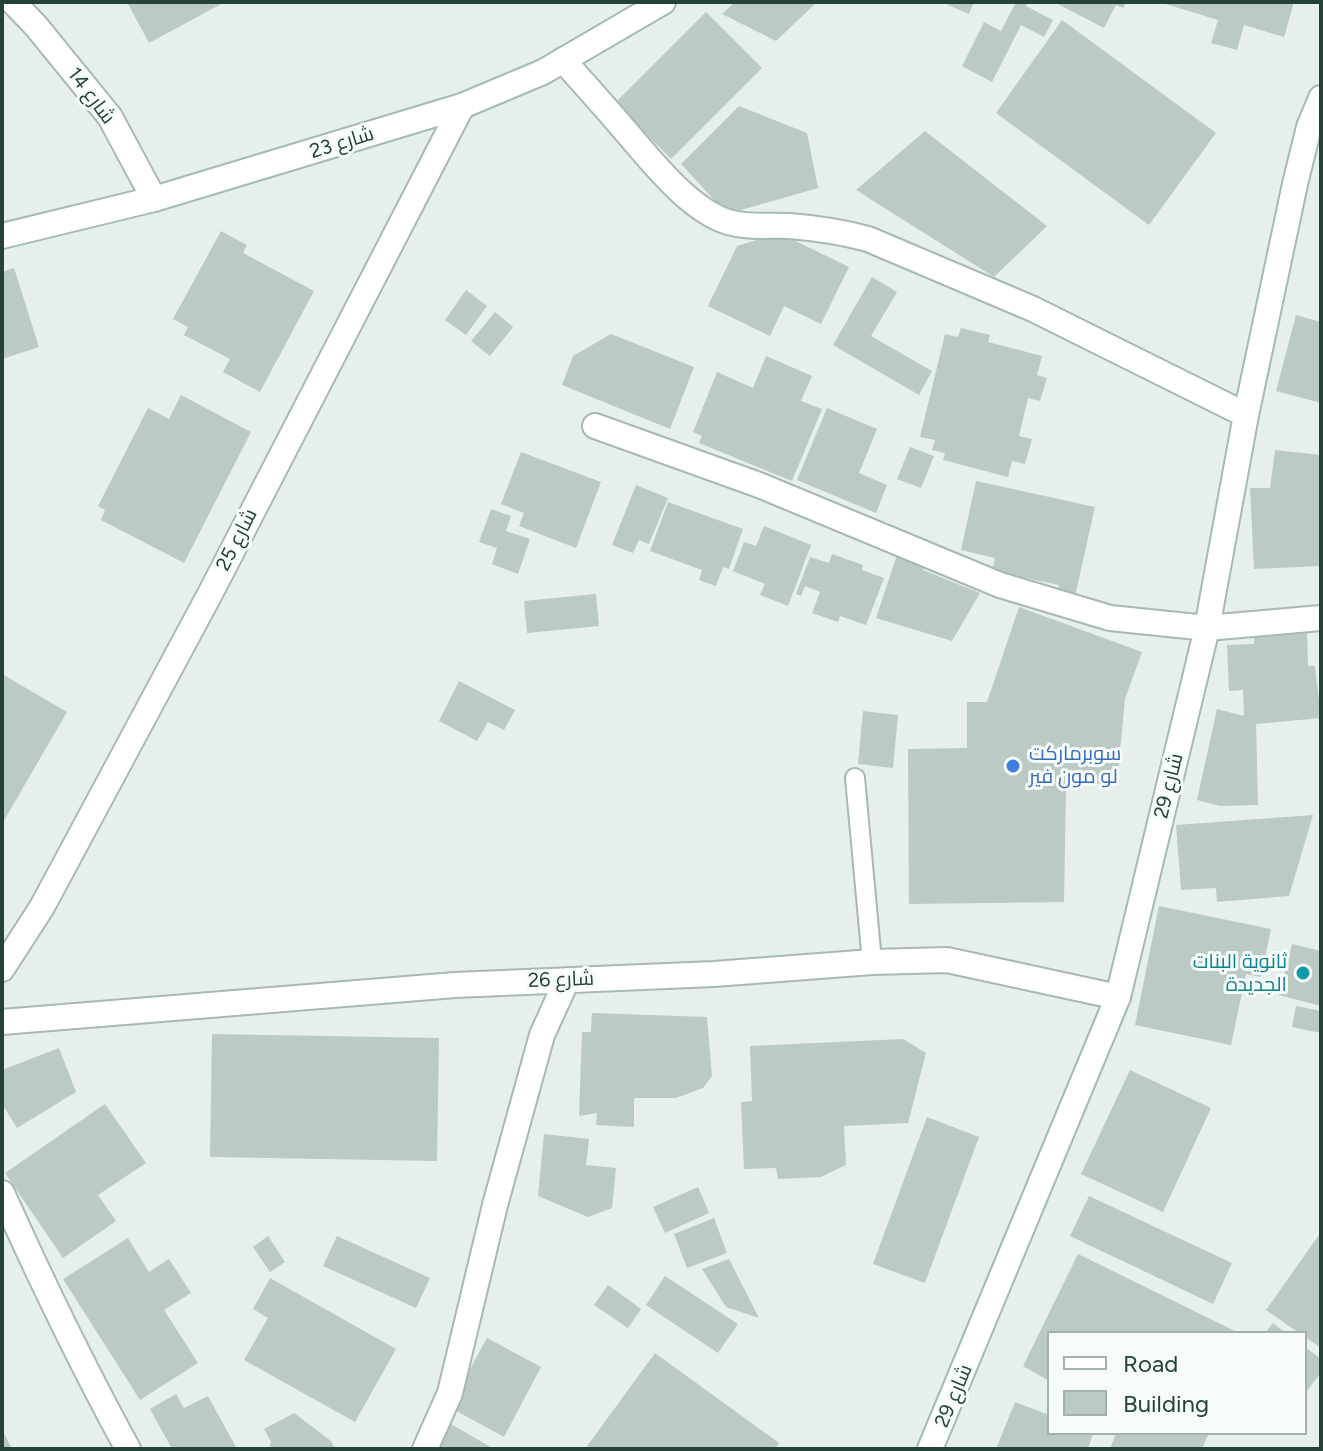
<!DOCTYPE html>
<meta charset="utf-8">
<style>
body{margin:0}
#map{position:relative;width:1323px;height:1451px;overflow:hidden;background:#e6efeb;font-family:Figtree,sans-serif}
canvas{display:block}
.frame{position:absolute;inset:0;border:4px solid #24423a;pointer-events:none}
.legend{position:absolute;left:1047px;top:1331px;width:260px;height:104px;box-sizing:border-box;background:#f7fbf9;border:2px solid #a3b1ad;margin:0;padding:10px 14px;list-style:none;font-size:24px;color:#24423a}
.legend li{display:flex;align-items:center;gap:16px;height:40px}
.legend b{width:40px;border:2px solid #a3b1ad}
</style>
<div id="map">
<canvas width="1323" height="1451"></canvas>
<div class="frame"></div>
<ul class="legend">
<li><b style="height:10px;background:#fff"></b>Road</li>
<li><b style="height:22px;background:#bbcac4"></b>Building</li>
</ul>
</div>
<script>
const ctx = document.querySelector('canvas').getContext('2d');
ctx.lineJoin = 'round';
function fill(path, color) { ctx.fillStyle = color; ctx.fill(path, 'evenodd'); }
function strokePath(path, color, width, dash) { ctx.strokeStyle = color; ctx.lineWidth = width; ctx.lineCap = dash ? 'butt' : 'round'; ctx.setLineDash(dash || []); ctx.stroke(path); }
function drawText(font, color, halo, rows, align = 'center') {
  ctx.font = font + ' Figtree,Cairo,sans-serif'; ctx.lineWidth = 6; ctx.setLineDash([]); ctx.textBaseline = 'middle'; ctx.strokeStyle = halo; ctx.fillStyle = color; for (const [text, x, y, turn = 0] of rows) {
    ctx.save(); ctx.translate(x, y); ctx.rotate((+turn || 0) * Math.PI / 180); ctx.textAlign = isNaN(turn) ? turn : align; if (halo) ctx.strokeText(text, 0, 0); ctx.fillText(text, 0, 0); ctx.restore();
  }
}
fill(new Path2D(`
 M127 2H225L149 43Z
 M735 2H817L776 41 722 14Z
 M941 2H974L969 14Z
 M1016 2H1028L1026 6 1053 20 1044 37 1021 25 992 82 962 66 984 22 1001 31Z
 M1054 2H1127L1123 8 1116 5 1104 28Z
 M1159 2H1294L1284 37 1244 25 1237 50 1211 43 1218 20Z
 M706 12 762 68 671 159 615 103Z
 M1062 20 1216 133 1149 225 996 113Z
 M739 106 807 133 818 188 727 214 681 164Z
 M925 131 1047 226 994 277 856 190Z
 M221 231 247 245 243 253 314 291 260 392 223 372 230 359 184 335 188 327 173 319Z
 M779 233 849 267 821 324 784 306 770 336 708 306 737 246Z
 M14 268 39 347 2 359V272Z
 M872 277 897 292 871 336 932 371 919 395 833 345Z
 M466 290 487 306 466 335 445 320Z
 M495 312 513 327 490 356 471 341Z
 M1296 315 1321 322V403L1276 391Z
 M961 328 990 335 988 342 1042 356 1037 375 1047 378 1040 401 1028 398 1019 436 1032 439 1025 464 1012 461 1008 477 943 460 945 453 932 450 935 440 920 437 945 334 958 337Z
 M611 334 694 367 670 429 562 385 573 356Z
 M766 356 812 376 801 401 822 409 792 481 699 443 702 436 693 432 717 372 753 388Z
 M181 395 251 432 184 563 101 520 105 510 98 506 148 408 169 419Z
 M827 408 877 429 859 473 887 485 876 513 797 480Z
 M910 447 934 456 921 488 897 479Z
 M1275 450 1321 455V566L1254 569 1250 488H1270Z
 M521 452 601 482 576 548 519 526 524 513 501 504Z
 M976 481 1095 507 1074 601 1056 597 1059 585 992 571 995 558 961 550Z
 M636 485 668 498 649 544 639 540 633 553 612 545Z
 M668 502 743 529 729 569 723 567 716 586 699 580 702 570 650 551Z
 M491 509 511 516 506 531 530 539 518 574 492 564 497 548 479 542Z
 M764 526 811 545 788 606 760 595 765 584 733 571 744 542 756 546Z
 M898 552 926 561 923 570 980 593 952 641 876 618Z
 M832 554 863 565 862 570 884 578 866 625 840 616 838 622 812 613 820 592 805 586 801 596 796 594 810 557 829 563Z
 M596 594 599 626 527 633 524 601Z
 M1019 607 1142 652 1125 699 1117 783 1066 786 1064 902 909 904 908 749 967 748V702H987Z
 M1307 633 1308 666H1315L1321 718 1256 724 1258 805 1220 806 1197 800 1217 709 1244 716 1243 690 1229 691 1227 645 1254 644V636Z
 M2 674 67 712 2 824Z
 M459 681 515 710 504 730 488 722 477 741 439 721Z
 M863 711 898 715 893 768 858 764Z
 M1313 815 1289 896 1217 902 1216 888 1181 890 1176 825Z
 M1159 906 1271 929 1261 977 1246 974 1231 1045 1135 1025Z
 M1292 944 1321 951V1006L1279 995Z
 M1296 1006 1321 1011V1033L1292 1027Z
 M592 1013 707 1017 712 1076 703 1088 676 1098H634V1127L596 1125 597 1113 579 1116 582 1032H591Z
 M212 1034 439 1038 437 1161 210 1157Z
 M903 1039 926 1053 908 1123 844 1126 846 1165 821 1177 778 1179 776 1168 744 1169 741 1102 752 1101 750 1046Z
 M59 1048 76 1092 17 1128 2 1104V1070Z
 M1130 1070 1211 1108 1163 1212 1081 1174Z
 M105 1104 146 1163 98 1195 116 1221 63 1258 5 1173Z
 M927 1117 979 1137 925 1283 873 1264Z
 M544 1134 589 1139 586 1165 616 1168 612 1208 588 1217 538 1196Z
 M698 1187 709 1213 665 1233 653 1207Z
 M1089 1196 1232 1263 1213 1304 1070 1236Z
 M714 1218 727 1253 687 1268 674 1234Z
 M1321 1232V1348L1305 1337V1333H1299L1266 1310Z
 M268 1236 285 1262 270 1272 253 1247Z
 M337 1236 430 1278 416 1308 323 1266Z
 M128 1238 149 1272 169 1259 191 1293 164 1310 198 1363 140 1400 63 1279Z
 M1078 1254 1239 1333H1049V1381L1023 1366Z
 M729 1259 759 1318 726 1307 702 1269Z
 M665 1276 738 1324 718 1353 646 1305Z
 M270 1278 396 1349 355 1422 244 1360 268 1318 253 1309Z
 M608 1285 641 1309 628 1328 594 1305Z
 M1273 1323 1286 1333H1265Z
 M487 1338 541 1367 504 1437 449 1407Z
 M1305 1347 1321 1359V1373L1305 1393Z
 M655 1353 779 1443 775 1449H585Z
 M176 1394 184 1408 208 1396 237 1449H172L150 1409Z
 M1015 1402 1049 1415V1433H1093L1088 1449H996Z
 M294 1413 331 1441 335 1449H269L271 1442 264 1429Z
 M451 1424 494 1449H437Z
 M2 1429 12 1449H2Z
 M1116 1433H1209L1202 1449H1110Z`), '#bbcac4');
const lane = new Path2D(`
 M855 778 872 962`);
const street = new Path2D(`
 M13 2 36 26 110 117 154 199
 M563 60C585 85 607 109 628 134 654 164 690 210 728 222 748 228 769 225 789 226 816 228 842 232 868 239L1033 309 1246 415
 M595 426 759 485 1000 585 1110 618 1207 628 1321 618
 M2 969 42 907 211 592 462 106
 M2 1022 455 985 714 974 872 962 947 960 1118 997
 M2 1193C41 1280 82 1365 128 1449
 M425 1449 450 1393 495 1205 542 1035 567 980`);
const secondary = new Path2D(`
 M2 236 154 199 462 106 543 72 663 2
 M930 1449 1118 997 1207 628 1246 415 1295 184 1309 127 1321 98`);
strokePath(lane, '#a8b8b2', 22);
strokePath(street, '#a8b8b2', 28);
strokePath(secondary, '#a4bbb3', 28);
strokePath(lane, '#fff', 18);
strokePath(street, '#fff', 24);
strokePath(secondary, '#fff', 24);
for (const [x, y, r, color] of [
 [1013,766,8,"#3f7fe0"],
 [1303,973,8,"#0f9aa8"]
]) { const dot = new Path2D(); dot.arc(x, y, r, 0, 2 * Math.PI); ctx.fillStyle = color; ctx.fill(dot); strokePath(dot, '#f7fbf9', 3); }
drawText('20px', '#24423a', '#f7fbf9', [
 ["شارع 14",91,96,53],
 ["شارع 23",342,143,-17],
 ["شارع 25",237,540,-63],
 ["شارع 29",1169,786,-76],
 ["شارع 26",561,980,-2],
 ["شارع 29",954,1396,-67]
]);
drawText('20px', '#366cbe', '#f7fbf9', [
 ["سوبرماركت",1029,754],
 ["لو مون فير",1029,777]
], 'left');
drawText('20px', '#0d838f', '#f7fbf9', [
 ["ثانوية البنات",1287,962],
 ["الجديدة",1287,985]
], 'right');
</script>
